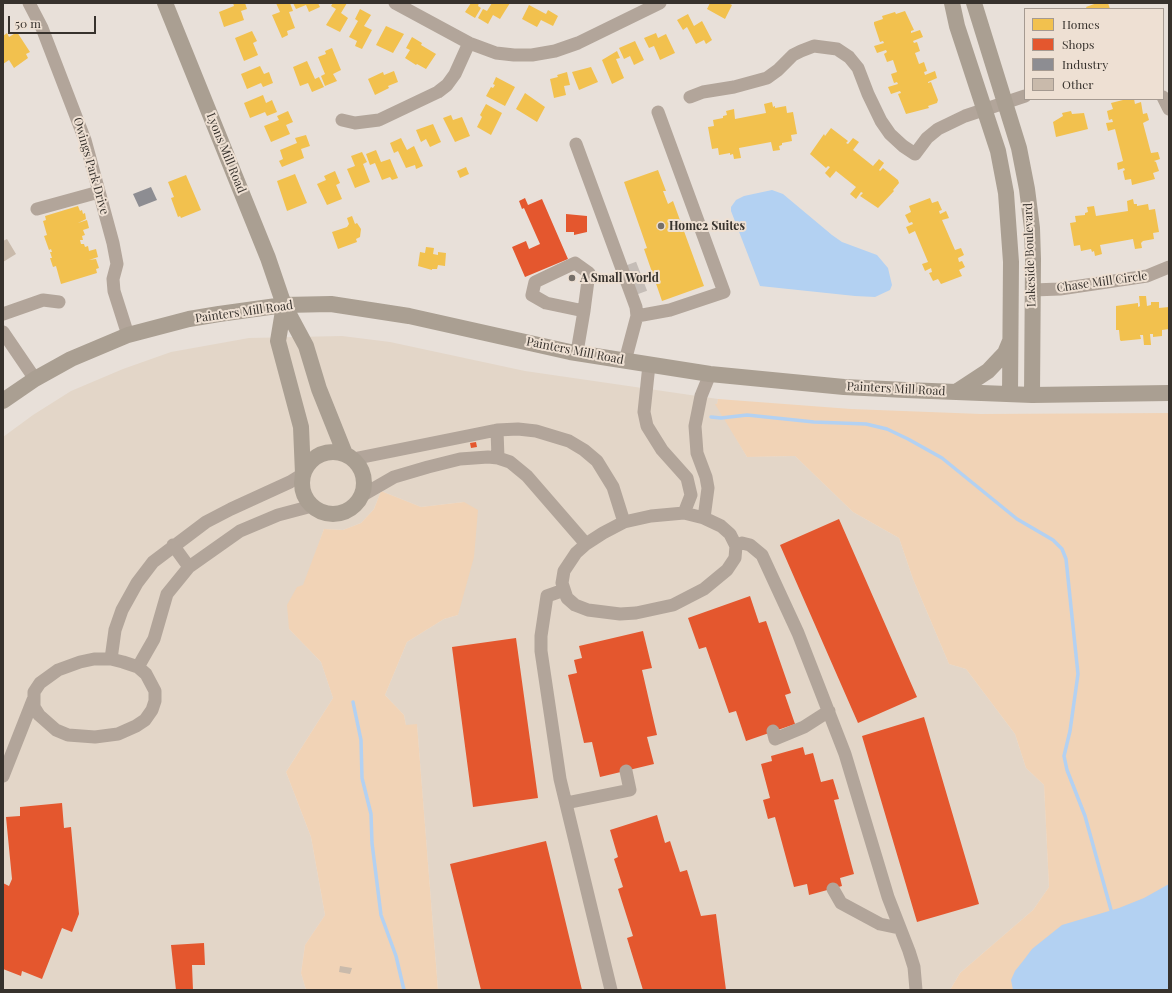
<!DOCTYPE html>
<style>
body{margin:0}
#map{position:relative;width:1172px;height:993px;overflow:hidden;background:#e8e0d9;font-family:"Playfair Display",serif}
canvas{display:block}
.frame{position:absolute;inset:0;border:4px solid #37322d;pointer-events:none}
.legend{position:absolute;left:1024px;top:8px;width:140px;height:92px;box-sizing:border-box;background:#eee0d3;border:1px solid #a59a91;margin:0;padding:5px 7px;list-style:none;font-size:12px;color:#37322d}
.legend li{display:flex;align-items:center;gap:8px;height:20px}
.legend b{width:20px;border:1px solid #a59a91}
.scale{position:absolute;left:8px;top:16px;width:88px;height:18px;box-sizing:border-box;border:2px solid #37322d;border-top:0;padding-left:5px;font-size:12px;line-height:14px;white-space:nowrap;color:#37322d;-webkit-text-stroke:3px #eee0d3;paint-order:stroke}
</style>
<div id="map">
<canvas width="1172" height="993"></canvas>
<div class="frame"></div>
<ul class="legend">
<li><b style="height:11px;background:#f2c14e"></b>Homes</li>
<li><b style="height:11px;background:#e4572e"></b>Shops</li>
<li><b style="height:11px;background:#8d8d92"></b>Industry</li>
<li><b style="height:11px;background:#c9baab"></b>Other</li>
</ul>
<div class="scale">50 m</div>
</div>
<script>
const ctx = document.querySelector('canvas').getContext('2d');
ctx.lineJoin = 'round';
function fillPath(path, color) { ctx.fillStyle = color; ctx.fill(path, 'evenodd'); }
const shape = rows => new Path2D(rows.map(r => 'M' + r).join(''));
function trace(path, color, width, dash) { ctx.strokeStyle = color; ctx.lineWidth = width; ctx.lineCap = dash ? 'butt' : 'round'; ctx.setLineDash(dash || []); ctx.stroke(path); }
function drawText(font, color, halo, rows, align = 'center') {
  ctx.font = font + ' "Playfair Display",serif'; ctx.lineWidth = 4; ctx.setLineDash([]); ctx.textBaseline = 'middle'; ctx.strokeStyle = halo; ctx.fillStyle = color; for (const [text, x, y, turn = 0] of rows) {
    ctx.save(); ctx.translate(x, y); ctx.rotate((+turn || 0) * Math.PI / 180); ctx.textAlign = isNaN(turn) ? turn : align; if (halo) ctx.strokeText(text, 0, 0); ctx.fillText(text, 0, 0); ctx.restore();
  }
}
fillPath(shape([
 [342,336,390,342,525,371,718,399,717,405,747,457,795,456,853,512,899,538,913,579,949,664,966,669,1015,734,1026,768,1044,785,1049,887,1033,910,960,973,950,990,438,990,417,725,406,725,404,715,385,695,407,642,444,619,458,615,464,502,421,507,381,491,374,509,361,523,343,530,324,529,289,629,321,662,333,698,286,772,311,837,325,915,305,945,301,973,306,990,3,990,3,437,33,415,71,391,123,369,171,352,249,338]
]), '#e3d6c8');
fillPath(shape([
 [718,399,851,409,981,414,1169,413,1169,990,950,990,960,973,1033,910,1049,887,1044,785,1026,768,1015,734,966,669,949,664,913,579,899,538,853,512,795,456,747,457,715,404,717,404],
 [381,491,421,507,464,502,478,510,474,557,458,615,444,619,407,642,385,695,404,715,406,725,417,724,438,990,306,990,301,973,305,945,325,915,311,837,286,772,333,698,321,662,289,629,287,605,297,587,303,585,324,529,343,530,361,523,374,509]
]), '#f1d3b6');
fillPath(shape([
 [772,190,783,194,832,235,842,242,877,255,888,268,892,285,890,290,875,297,855,296,760,286,731,211,731,207,736,200,744,196],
 [1169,884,1169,990,1013,990,1011,980,1015,971,1023,961,1032,949,1062,925,1119,908,1144,898]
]), '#b3d1f2');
fillPath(shape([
 [233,3,245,3,247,9,241,11,244,20,224,27,219,12,234,6],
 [276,3,290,3,293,11,289,12,295,28,287,31,288,35,282,38,272,15,280,12],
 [293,3,318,3,320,7,309,12,306,5,296,9],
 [333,3,347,3,341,13,348,18,340,32,326,25,336,9,331,6],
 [471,3,479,3,478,6,481,8,475,18,465,12],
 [492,3,510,3,500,19,493,15,488,24,478,18,483,9,487,11],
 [710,3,728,3,732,5,725,19,707,9],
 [1097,3,1108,3,1110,9,1087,9,1086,7],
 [529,5,544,13,546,14,548,10,558,16,553,26,541,20,537,27,522,19],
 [360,9,371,15,364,26,372,30,362,49,355,46,357,41,349,37,358,21,355,19],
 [905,11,914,30,911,31,911,33,920,30,923,37,913,41,914,43,917,42,920,51,915,53,919,64,924,62,927,71,924,72,925,75,935,71,937,78,928,82,928,83,931,82,938,100,937,103,928,106,929,108,906,114,898,94,901,93,900,91,891,94,888,87,898,84,897,82,894,83,891,74,897,72,893,60,887,62,884,54,887,52,886,50,877,53,874,46,884,43,883,41,880,42,874,24,874,22,883,19,882,16,895,12,896,14],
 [688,14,694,26,702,21,712,40,706,44,704,40,696,44,687,27,683,30,677,20],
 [386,26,404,34,393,53,376,45],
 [252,31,257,41,253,43,258,55,244,61,235,38],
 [17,32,30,52,26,54,28,58,14,68,9,60,3,64,3,36,7,33,9,37],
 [656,33,658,38,666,34,675,53,660,60,654,46,649,48,644,38],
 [412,37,422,43,421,45,436,54,426,69,417,64,416,65,405,58,410,50,406,48],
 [635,41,644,60,634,65,630,56,624,59,619,48],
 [332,48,341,70,333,74,337,81,325,86,321,76,325,74,318,57,326,54,325,51],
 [617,51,620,58,616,59,624,78,612,84,602,60],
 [307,61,315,79,319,77,324,87,312,92,308,83,300,86,293,67],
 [260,66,264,74,269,72,273,83,263,87,261,83,247,89,241,74],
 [591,67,598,82,579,90,572,72],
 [394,71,398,82,388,86,389,88,375,95,368,79,383,72,384,75],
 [567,72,570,85,564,86,566,95,554,98,550,79,558,77,557,75],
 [496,77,515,87,505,106,486,96,491,87,493,88,495,85,493,84],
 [525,93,545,107,537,122,516,109],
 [263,95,266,103,272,100,277,112,267,116,265,112,250,118,244,103],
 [1127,99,1134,99,1135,104,1141,102,1143,114,1147,113,1149,120,1143,123,1151,153,1158,152,1160,159,1154,161,1156,162,1159,171,1153,173,1155,179,1132,185,1131,179,1125,180,1123,171,1125,170,1124,168,1118,170,1117,163,1123,161,1115,129,1108,131,1106,123,1113,122,1112,119,1109,120,1107,111,1113,109,1111,103],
 [772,102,773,107,775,106,775,108,786,106,787,113,793,112,797,134,791,135,792,141,782,143,782,145,779,146,780,150,773,151,771,142,739,148,741,158,734,159,733,154,730,155,730,153,719,155,718,148,712,149,708,127,714,126,713,120,723,118,723,116,727,115,726,111,734,109,735,119,766,113,764,104],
 [486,104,502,113,491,135,477,127,482,117,480,115],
 [288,111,293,122,286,125,290,134,271,142,264,126,279,120,277,116],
 [1071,111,1072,114,1084,113,1088,129,1056,137,1053,122,1063,116,1062,113],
 [451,115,453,120,462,117,470,136,455,142,443,118],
 [433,124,441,142,430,147,426,139,421,142,416,130],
 [831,128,848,141,846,143,848,144,853,138,859,142,853,150,873,166,879,159,884,163,879,170,880,171,883,168,898,180,899,183,893,190,894,191,878,208,860,196,863,193,861,192,856,199,850,194,856,187,836,171,830,178,825,173,830,167,828,166,826,168,810,154,824,134,825,136],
 [306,135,310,146,301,149,304,158,282,167,279,161,283,159,280,150,297,143,295,138],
 [401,138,407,150,414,146,423,166,416,169,415,165,406,168,398,151,394,153,390,143],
 [376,150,381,162,390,159,398,178,392,180,390,177,382,180,375,163,370,165,366,154],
 [362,152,367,162,363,164,370,182,355,188,347,169,355,166,351,156],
 [466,167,469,174,460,178,457,171],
 [658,170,666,191,663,191,668,204,673,201,704,286,662,301,644,249,647,248,624,182],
 [335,171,340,183,336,185,342,199,327,205,317,184,326,180,324,176],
 [295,174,307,203,287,211,277,181],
 [186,175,201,210,181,218,180,216,178,217,175,209,171,198,174,197,168,182],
 [930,198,932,203,938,201,942,210,939,211,940,214,946,211,949,218,942,220,955,250,961,248,964,255,958,258,959,262,962,261,965,267,959,270,962,276,941,284,938,279,933,281,929,273,932,272,931,268,925,271,922,264,928,262,915,231,909,234,906,227,913,224,912,222,909,223,905,215,911,212,909,206],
 [1133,199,1134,204,1137,204,1137,206,1148,204,1149,210,1155,209,1159,232,1153,233,1154,239,1143,241,1141,243,1142,248,1135,249,1133,239,1100,245,1102,254,1095,256,1094,251,1092,252,1091,249,1081,251,1080,245,1074,246,1070,223,1076,222,1075,216,1085,215,1085,213,1088,212,1087,207,1094,206,1096,216,1128,211,1127,201],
 [78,206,80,211,82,210,83,214,85,213,86,219,78,223,87,220,89,228,83,230,85,235,82,236,83,240,80,240,81,244,84,244,85,247,88,246,89,251,96,249,98,257,89,260,96,259,99,268,96,269,97,273,61,284,56,266,53,267,50,258,52,258,50,252,52,252,51,249,49,250,44,236,47,235,43,221,46,220,45,216],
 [352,216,355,224,357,223,361,229,360,237,356,239,357,242,338,249,332,232,347,227,349,224,347,218],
 [426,247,434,248,433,254,438,255,438,252,446,253,445,266,438,265,437,269,432,269,432,270,418,266,420,252,425,253],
 [1139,296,1146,296,1147,306,1151,305,1151,302,1159,302,1159,308,1169,307,1169,329,1162,330,1162,336,1153,337,1153,334,1150,334,1151,345,1144,345,1143,335,1140,335,1141,339,1121,341,1120,340,1119,330,1116,330,1116,306,1138,303,1138,307,1140,306]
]), '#f2c14e');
fillPath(shape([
 [525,198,528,205,542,199,568,259,525,277,512,247,526,241,529,249,540,244,524,208,522,209,519,201],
 [566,214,587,216,587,232,574,235,574,232,566,232],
 [476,442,477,447,471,448,470,443],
 [839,519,917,697,858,723,780,545],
 [750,596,759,623,766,621,791,693,785,695,795,724,746,741,736,711,729,713,706,647,699,649,688,618],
 [643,631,652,668,642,670,657,735,647,737,654,764,600,777,592,742,584,743,568,675,577,673,574,660,582,658,579,646],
 [516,638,538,798,473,807,452,647],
 [924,717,979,904,917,922,862,736],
 [803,747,805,755,813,753,821,782,833,779,839,799,834,800,854,874,840,878,842,886,809,895,807,884,794,887,775,817,768,819,763,800,770,798,761,764,772,761,771,756],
 [62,803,64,828,71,827,79,914,72,932,62,928,42,979,22,971,21,976,3,969,3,883,9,886,12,879,6,817,20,816,20,807],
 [657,815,665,843,670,841,680,872,687,870,701,916,716,914,726,990,643,990,627,938,633,936,618,889,623,887,614,859,618,857,610,830],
 [546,841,582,990,481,990,450,864],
 [204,943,205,965,192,965,193,990,176,990,171,945]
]), '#e4572e');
fillPath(shape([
 [151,187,157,200,139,207,133,194]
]), '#8d8d92');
trace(shape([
 [711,417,721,418,747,415,814,422,866,424,887,429,908,439,942,458,1017,519,1053,540,1062,549,1066,559,1078,674,1070,731,1064,756,1067,770,1085,816,1111,910],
 [353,702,361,740,362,778,371,814,372,843,381,915,396,956,404,990]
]), '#b3d1f2', 3.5);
fillPath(shape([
 [7,239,16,254,3,262,3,241],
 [340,966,352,968,350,974,339,972]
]), '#c9baab');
trace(shape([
 [630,264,641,293]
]), '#c5bdb7', 13, [13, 6]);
trace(shape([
 [29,3,42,28,85,140,113,243,117,264,113,279,114,291,128,335],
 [395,3,469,43,496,53,514,55,532,55,555,51,578,43,660,3],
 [690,97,703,92,734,87,767,78,778,70,793,55,801,51,814,46,837,49,849,57,858,68,868,94,881,121,890,134,903,146,915,154,927,138,938,129,965,116,1025,96],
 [1163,97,1169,109],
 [342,120,355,123,379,120,438,92,447,85,455,74,469,43],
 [576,144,636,307,637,316],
 [37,209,99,192],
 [1033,290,1060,289,1147,276,1169,267],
 [3,314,43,300,59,302],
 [3,332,35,379],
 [577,352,584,311,585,303,589,273,575,263,535,282,532,295,546,303,584,311],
 [625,361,637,316,670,310,724,292,658,112],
 [649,365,644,412,647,426,662,450,687,478,691,495,684,513],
 [497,430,498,458],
 [353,459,497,430,518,429,536,431,569,441,584,450,597,461,613,487,624,522],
 [361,496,394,477,428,467,460,459,488,457,498,458,510,462,527,476,586,544],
 [684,513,704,518,721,526,730,534,736,546,735,558,727,570,704,589,673,605,636,613,620,614,588,610,575,605,567,598,562,583,564,571,576,553,586,544,603,533,624,522,651,516,684,513],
 [704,518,708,488,706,477,697,453,695,426,701,396,710,374],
 [173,545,189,567],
 [736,546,742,543,750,545,762,555,798,633,845,754,888,897,909,951,914,967,916,990],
 [564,590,547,596,541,636,541,651,560,779,611,990],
 [94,659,111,659,123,662,138,667,146,674,155,691,155,701,152,710,145,720,136,726,118,734,95,737,68,735,56,730,39,715,34,707,34,692,40,683,58,670,80,662,94,659],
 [111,659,115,630,122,610,137,583,153,562,206,522,231,509,290,482,303,474],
 [138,667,154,639,167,594,189,567,240,531,278,515,312,506],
 [773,731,775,739,804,727,829,711],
 [3,776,33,700],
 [566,803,630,790,626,771],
 [833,889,841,903,880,924,899,928]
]), '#b2a59a', 13);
trace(shape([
 [165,3,268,258,284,305,306,346,319,389,345,454],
 [952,3,957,26,998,151,1006,193,1011,262,1010,394],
 [974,3,1019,148,1027,189,1032,228,1033,259,1032,395],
 [284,305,278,341,301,427,303,474],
 [956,392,988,371,1005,353,1010,341],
 [3,401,35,379,71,359,128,335,189,319,219,314,284,305,331,304,409,316,570,352,710,374,844,387,906,390,1032,395,1169,393],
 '302 483a31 31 0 1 1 62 0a31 31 0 1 1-62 0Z'
]), '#aa9f92', 16);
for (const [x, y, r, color] of [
 [661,226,4,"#756f69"],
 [572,278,4,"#756f69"]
]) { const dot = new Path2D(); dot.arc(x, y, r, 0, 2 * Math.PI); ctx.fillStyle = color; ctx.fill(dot); trace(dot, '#eee0d3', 1.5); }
drawText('12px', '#37322d', '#eee0d3', [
 ["Lyons Mill Road",226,153,68],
 ["Owings Park Drive",91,166,74],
 ["Lakeside Boulevard",1030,255,-92],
 ["Chase Mill Circle",1102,282,-8],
 ["Painters Mill Road",244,312,-8],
 ["Painters Mill Road",575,351,11],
 ["Painters Mill Road",896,389,3]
]);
drawText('bold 12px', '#37322d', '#eee0d3', [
 ["Home2 Suites",669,226],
 ["A Small World",580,278]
], 'left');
</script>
